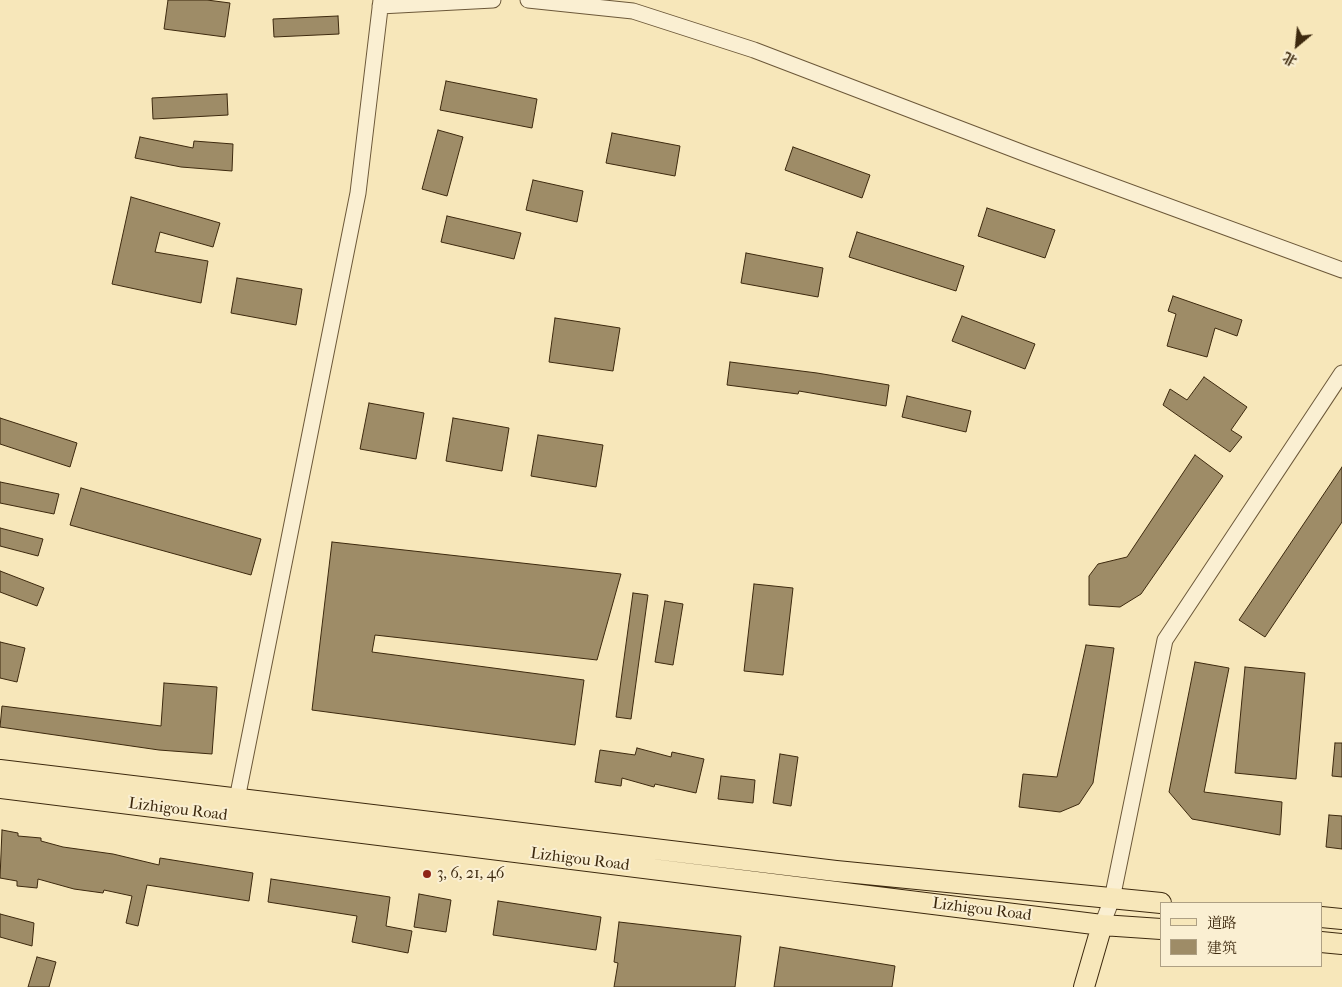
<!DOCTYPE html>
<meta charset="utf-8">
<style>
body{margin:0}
#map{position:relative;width:1342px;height:987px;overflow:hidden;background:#f7e7ba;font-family:"IM FELL French Canon","Noto Serif SC",serif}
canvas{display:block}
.legend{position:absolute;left:1160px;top:902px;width:162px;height:65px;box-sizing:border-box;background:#faefd2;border:1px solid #aea084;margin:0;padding:6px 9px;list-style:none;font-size:15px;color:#3d290e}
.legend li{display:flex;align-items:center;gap:10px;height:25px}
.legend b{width:25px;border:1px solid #aea084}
.north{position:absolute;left:1272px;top:20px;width:50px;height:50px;-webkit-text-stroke:4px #faefd2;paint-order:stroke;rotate:208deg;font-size:14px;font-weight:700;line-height:20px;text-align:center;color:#3d290e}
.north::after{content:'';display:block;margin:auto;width:18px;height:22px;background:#3d290e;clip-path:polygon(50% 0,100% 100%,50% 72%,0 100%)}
</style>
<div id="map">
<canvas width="1342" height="987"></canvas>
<ul class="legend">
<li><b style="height:6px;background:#f7e7ba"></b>道路</li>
<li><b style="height:14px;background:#9e8c67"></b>建筑</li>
</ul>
<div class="north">北</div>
</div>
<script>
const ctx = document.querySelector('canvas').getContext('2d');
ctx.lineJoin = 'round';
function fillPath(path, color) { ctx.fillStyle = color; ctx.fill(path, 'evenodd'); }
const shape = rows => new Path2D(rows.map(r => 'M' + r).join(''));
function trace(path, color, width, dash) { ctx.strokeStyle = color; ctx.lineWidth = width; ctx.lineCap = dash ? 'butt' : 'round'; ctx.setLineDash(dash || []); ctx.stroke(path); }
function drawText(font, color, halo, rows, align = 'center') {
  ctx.font = font + ' "IM FELL French Canon",serif'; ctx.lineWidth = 4; ctx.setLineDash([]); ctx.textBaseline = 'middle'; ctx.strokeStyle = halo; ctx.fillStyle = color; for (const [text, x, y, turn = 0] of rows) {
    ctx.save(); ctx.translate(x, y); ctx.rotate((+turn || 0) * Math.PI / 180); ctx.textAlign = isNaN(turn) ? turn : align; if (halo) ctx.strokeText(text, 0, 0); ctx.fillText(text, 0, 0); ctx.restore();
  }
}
const building = shape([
 [168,0,207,0,230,3,225,37,164,29,168,0],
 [338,16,339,34,274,37,273,19,338,16],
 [446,81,537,99,532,128,440,110,446,81],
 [227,94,228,115,153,119,152,98,227,94],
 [438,130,463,137,447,196,422,189,438,130],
 [612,133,680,146,675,176,606,163,612,133],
 [140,137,193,148,194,141,233,144,232,171,181,167,135,158,140,137],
 [793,147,870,175,862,198,785,170,793,147],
 [533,180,583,191,577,222,526,210,533,180],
 [131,197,220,223,213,247,160,232,155,252,208,261,201,303,112,284,131,197],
 [987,208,1055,230,1045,258,978,236,987,208],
 [447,216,521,233,514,259,441,242,447,216],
 [857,232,964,266,956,291,849,257,857,232],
 [746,253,823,268,818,297,741,283,746,253],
 [237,278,302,289,296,325,231,313,237,278],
 [1173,296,1242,320,1237,336,1215,328,1207,357,1167,346,1176,314,1168,311,1173,296],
 [962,316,1035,344,1025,369,952,341,962,316],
 [555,318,620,328,613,371,549,362,555,318],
 [730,362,817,373,889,385,886,406,799,391,798,394,727,385,730,362],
 [1204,377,1247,407,1231,430,1242,437,1230,452,1163,405,1170,389,1187,400,1204,377],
 [907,396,971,411,966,432,902,417,907,396],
 [369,403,424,413,416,459,360,449,369,403],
 [0,418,77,443,70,467,0,444,0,418],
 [453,418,509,428,502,471,446,461,453,418],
 [538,435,603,445,596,487,531,476,538,435],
 [1195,455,1223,476,1141,594,1120,607,1089,605,1089,576,1098,564,1127,557,1195,455],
 [1342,467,1342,522,1265,637,1239,620,1342,467],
 [0,482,59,494,54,514,0,503,0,482],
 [81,488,261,539,251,575,70,525,81,488],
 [0,528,43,539,38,556,0,546,0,528],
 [332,542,621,574,597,660,375,635,372,652,584,680,575,745,312,710,332,542],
 [0,571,44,588,37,606,0,592,0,571],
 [754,584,793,588,783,675,744,671,754,584],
 [633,593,648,595,631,719,616,717,633,593],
 [665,601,683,604,673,665,655,662,665,601],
 [0,642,25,648,17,682,0,678,0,642],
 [1086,645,1114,648,1093,783,1079,804,1060,812,1019,807,1023,774,1057,777,1086,645],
 [1195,662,1229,668,1204,792,1282,802,1280,835,1192,819,1169,792,1195,662],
 [1245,667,1305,673,1296,779,1235,773,1245,667],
 [164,683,217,687,212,754,159,750,0,727,2,706,161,726,164,683],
 [1335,743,1342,743,1342,777,1332,776,1335,743],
 [637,748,671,757,672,752,704,759,696,793,655,784,654,787,622,778,621,786,595,782,600,750,635,755,637,748],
 [780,754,798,757,791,806,773,803,780,754],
 [721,776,755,780,753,803,718,799,721,776],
 [1329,815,1342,816,1342,849,1326,847,1329,815],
 [2,830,18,833,18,836,41,838,41,841,63,847,113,854,159,865,160,858,253,873,249,901,147,885,138,926,126,923,132,896,104,890,103,893,74,889,38,879,37,888,17,886,17,881,0,878,2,830],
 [271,879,390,897,386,926,412,931,408,953,352,942,357,916,268,902,271,879],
 [419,894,451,900,446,932,414,927,419,894],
 [498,901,601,917,596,950,493,935,498,901],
 [0,914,34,923,32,946,0,937,0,914],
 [619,922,741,936,735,987,614,987,618,963,614,962,619,922],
 [780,947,895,966,892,987,774,987,780,947],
 [37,957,56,962,49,987,28,987,37,957]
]);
fillPath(building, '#9e8c67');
trace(building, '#3d290e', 1);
const minor = shape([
 [528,0,633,11,754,50,1026,154,1342,270],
 [380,6,493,0],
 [237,799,358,193,381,0],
 [1102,925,1112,899,1165,640,1342,373]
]);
const major = shape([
 [0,770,836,871,1161,903],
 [0,788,1102,925,1161,929],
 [1321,917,1342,919],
 [1321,942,1342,944],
 [1084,987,1102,925]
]);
trace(minor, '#6c5839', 17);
trace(major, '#3d290e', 22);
trace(minor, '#faefd2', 15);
trace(major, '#f7e7ba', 20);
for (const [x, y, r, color] of [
 [427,874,5,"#8f2418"]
]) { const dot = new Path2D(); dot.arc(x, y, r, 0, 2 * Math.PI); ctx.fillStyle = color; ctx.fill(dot); trace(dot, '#faefd2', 2); }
drawText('16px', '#3d290e', '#faefd2', [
 ["Lizhigou Road",178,810,7],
 ["Lizhigou Road",580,860,7],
 ["Lizhigou Road",982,910,7]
]);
drawText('16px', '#3d290e', '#faefd2', [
 ["3, 6, 21, 46",437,874]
], 'left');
</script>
